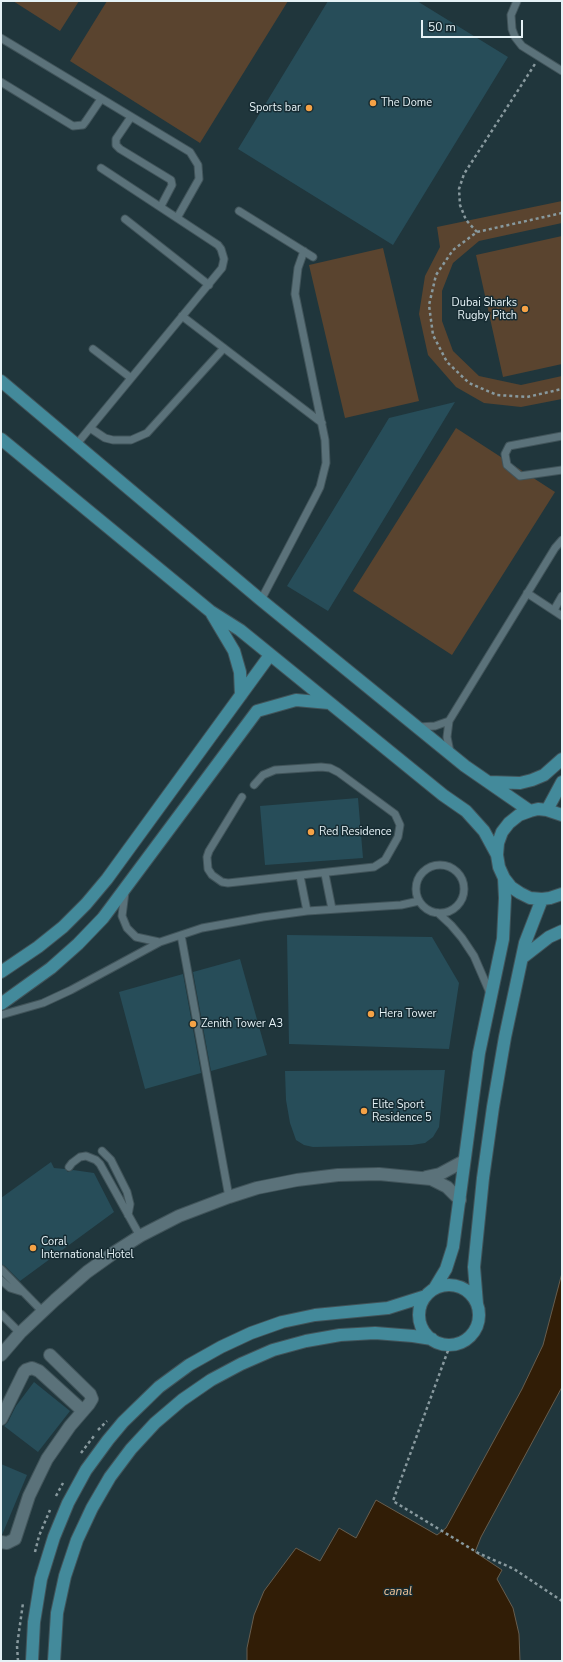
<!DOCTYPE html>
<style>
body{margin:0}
#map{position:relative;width:563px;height:1662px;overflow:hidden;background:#20363c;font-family:"Nunito Sans",sans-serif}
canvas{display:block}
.frame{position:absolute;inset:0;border:2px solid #e5f2f6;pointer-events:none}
.scale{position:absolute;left:421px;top:20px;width:102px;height:18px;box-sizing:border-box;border:2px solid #e5f2f6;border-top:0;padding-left:5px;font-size:12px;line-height:14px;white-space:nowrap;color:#e5f2f6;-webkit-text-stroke:3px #162b32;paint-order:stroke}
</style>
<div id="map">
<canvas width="563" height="1662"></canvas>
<div class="frame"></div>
<div class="scale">50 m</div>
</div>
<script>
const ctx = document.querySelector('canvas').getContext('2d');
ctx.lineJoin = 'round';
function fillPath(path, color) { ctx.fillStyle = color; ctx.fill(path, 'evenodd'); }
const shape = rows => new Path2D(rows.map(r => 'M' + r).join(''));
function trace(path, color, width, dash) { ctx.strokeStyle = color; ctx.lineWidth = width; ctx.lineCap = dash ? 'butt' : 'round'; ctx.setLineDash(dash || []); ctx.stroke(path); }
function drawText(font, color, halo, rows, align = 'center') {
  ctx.font = font + ' "Nunito Sans",sans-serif'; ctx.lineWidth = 3; ctx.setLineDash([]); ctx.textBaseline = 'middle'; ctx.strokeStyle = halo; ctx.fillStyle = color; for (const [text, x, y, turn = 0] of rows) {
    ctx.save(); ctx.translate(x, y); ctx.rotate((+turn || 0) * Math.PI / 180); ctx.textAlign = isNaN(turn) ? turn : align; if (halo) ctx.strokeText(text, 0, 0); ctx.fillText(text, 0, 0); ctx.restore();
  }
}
fillPath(shape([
 [13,1,79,1,60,31],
 [107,1,288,1,200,143,70,61],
 [562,201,562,223,479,241,453,263,442,291,442,321,453,351,479,376,521,385,562,376,562,399,521,407,484,403,456,387,428,355,419,314,425,276,440,247,437,227],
 [562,236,562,364,503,377,476,255],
 [383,248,419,401,345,418,309,265],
 [456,428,555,492,452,655,353,591]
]), '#5a442f');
const water = shape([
 [562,1273,562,1387,481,1537,475,1552,502,1570,497,1579,513,1608,519,1634,520,1661,247,1661,247,1648,254,1615,264,1591,296,1548,320,1561,339,1528,356,1538,376,1500,437,1535,446,1528,522,1389,543,1345,562,1273]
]);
fillPath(water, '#311d06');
trace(water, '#675d4e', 1);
fillPath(shape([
 [328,1,417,1,508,57,393,245,238,149],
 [455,402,328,611,287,586,389,418],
 [358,798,363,858,265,865,260,806],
 [287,935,432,937,459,983,449,1049,289,1044],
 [240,959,267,1055,211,1071,193,972],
 [183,974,201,1073,145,1089,119,992],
 [445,1070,439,1127,433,1137,425,1143,412,1145,313,1147,304,1145,296,1140,290,1123,286,1100,285,1071],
 [51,1162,54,1168,65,1169,68,1172,73,1170,94,1173,114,1212,20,1281,5,1266,1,1264,1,1198],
 [34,1382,70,1411,38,1452,4,1426,8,1422,16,1406],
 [1,1464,27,1475,2,1535,1,1535]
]), '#274d59');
const lane = shape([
 [517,1,511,15,512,29,515,37,522,46,562,71],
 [1,38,190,152,198,165,199,179,177,218],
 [1,82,73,126,83,125,86,121,101,99],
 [131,117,116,139,116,145,120,149,171,180,172,185,161,206],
 [239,211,313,257],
 [125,219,209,285],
 [182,316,322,423],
 [93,349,131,378],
 [90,428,105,438,113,440,131,440,147,433,224,348],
 [562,436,509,446,505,454,507,465,520,476,562,470],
 [76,445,222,268,224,259,221,249,218,245,101,168],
 [527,593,562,616],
 [261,600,315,497,320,487,326,463,325,440,295,294,298,268,304,251],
 [554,610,562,596],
 [418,727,435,726,449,721],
 [450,752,447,737,449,721,555,548,562,540],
 [242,797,209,851,207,857,208,869,212,875,222,882,228,883,374,867,385,860,398,837,400,825,395,814,338,772,330,768,321,767,275,770,263,775,254,785],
 '416 889a24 24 0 1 1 48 0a24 24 0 1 1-48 0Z',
 [325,874,332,909],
 [300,876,307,911],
 [125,892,122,916,127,928,136,937,159,942],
 [438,913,451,925,462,938,474,956,490,993],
 [181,935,229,1197],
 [1,1015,43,1003,71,990,160,942,202,928,263,917,307,911,401,905,419,901],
 [102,1151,111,1160,127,1192,130,1204,128,1215],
 [69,1167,72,1163,80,1157,86,1156,96,1160,100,1164,140,1236],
 [1,1269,43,1312],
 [1,1280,10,1288,23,1292],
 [1,1314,20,1333]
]);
const street = shape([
 [426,1177,440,1174,464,1161],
 [1,1355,20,1333,55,1300,87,1272,115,1252,140,1236,179,1216,229,1197,257,1188,297,1180,338,1175,379,1174,431,1179,447,1187,460,1200],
 [1,1419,24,1372,26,1370,32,1368,39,1371,83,1411],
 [1,1542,7,1543,15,1539,29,1496,47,1459,70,1426,89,1404,92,1399,90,1394,50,1355]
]);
const secondary = shape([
 [1,381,261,600,465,766,530,811],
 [1,439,210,611,240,630,443,795,466,811,484,831,497,855],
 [212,614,234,651,240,672,241,695],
 [489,782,520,783,532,780,544,775,562,759],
 [547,810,562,782],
 [562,815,547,810,538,809,530,811,519,815,509,823,502,832,498,843,497,855,499,867,504,878,511,887,520,893,530,898,542,899,550,898,562,894],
 [522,958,549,937,562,931],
 [1,972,38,947,63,927,86,904,107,879,270,655],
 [1,1004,51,968,78,944,103,918,257,711,296,700,329,703],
 '419 1315a30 30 0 1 1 60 0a30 30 0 1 1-60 0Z',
 [434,1289,446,1269,453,1247,479,1053,503,939,505,898,504,878],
 [477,1304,474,1267,483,1178,493,1107,505,1037,525,943,542,899],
 [32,1661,34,1622,41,1579,54,1537,68,1503,86,1470,108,1440,123,1422,159,1387,189,1365,221,1347,251,1333,282,1322,315,1315,388,1308,426,1296],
 [54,1661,57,1613,65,1576,77,1540,92,1508,110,1477,131,1449,155,1423,182,1400,211,1380,241,1364,273,1350,306,1341,340,1335,375,1333,413,1336,432,1339]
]);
trace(lane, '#41545a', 9);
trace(street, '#41545a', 14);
trace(secondary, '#41545a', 14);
trace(shape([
 [562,213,477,232,453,250,436,275,429,305,433,335,447,362,469,383,497,395,527,397,562,389],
 [477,232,466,220,460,205,459,189,464,174,535,64],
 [450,1345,393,1501,478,1553,514,1569,562,1601],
 [98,1430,107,1421],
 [81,1453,94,1436],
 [56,1496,63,1483],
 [35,1552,39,1536,50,1510],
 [18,1661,17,1646,23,1603]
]), '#88999e', 2.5, [3, 3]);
trace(lane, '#5b727a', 7);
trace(street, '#5b727a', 12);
trace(secondary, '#438a9b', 12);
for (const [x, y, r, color] of [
 [373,103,4,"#f5a246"],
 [309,108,4,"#f5a246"],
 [525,309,4,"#f5a246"],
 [311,832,4,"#f5a246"],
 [371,1014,4,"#f5a246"],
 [193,1024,4,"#f5a246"],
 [364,1111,4,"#f5a246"],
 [33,1248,4,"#f5a246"]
]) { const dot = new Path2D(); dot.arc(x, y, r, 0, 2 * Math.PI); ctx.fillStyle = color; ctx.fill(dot); trace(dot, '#162b32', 1.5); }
drawText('11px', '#e5f2f6', '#162b32', [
 ["The Dome",381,103],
 ["Sports bar",301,108,"right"],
 ["Dubai Sharks",517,303,"right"],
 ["Rugby Pitch",517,316,"right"],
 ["Red Residence",319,832],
 ["Hera Tower",379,1014],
 ["Zenith Tower A3",201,1024],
 ["Elite Sport",372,1105],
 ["Residence 5",372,1118],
 ["Coral",41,1242],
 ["International Hotel",41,1255]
], 'left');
drawText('italic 12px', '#f0c397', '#162b32', [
 ["canal",398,1592]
]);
</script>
